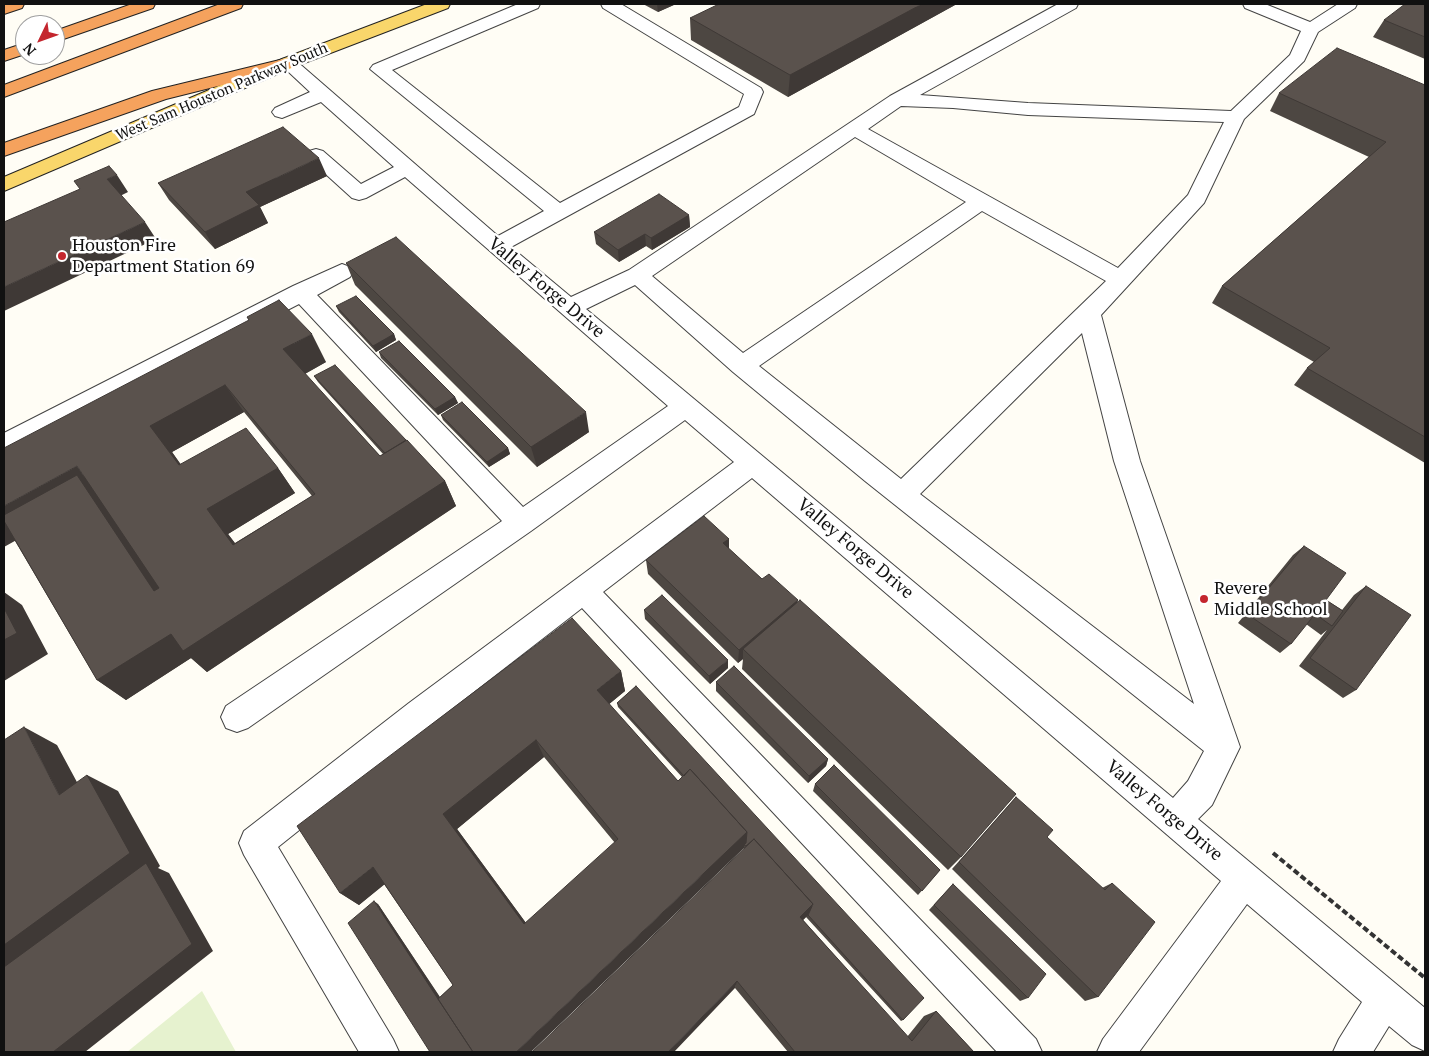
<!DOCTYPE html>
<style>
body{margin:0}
#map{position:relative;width:1429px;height:1056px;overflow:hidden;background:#fffdf5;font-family:"PT Serif",serif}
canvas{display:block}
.frame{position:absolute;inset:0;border:5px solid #111;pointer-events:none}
.north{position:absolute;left:15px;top:15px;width:50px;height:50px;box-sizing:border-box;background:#fff;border:1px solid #a0a0a0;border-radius:50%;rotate:228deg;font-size:14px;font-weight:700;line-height:20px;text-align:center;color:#111}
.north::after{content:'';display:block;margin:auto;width:18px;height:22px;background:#c4262e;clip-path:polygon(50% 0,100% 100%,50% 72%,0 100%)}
</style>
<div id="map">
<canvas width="1429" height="1056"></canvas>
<div class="frame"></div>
<div class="north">N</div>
</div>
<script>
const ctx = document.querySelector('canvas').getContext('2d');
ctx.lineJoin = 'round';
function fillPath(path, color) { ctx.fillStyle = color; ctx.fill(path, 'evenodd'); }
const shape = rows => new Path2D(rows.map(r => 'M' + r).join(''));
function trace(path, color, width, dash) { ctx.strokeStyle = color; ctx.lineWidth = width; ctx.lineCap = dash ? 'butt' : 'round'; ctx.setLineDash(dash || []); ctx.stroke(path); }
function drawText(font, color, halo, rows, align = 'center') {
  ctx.font = font + ' "PT Serif",serif'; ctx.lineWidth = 5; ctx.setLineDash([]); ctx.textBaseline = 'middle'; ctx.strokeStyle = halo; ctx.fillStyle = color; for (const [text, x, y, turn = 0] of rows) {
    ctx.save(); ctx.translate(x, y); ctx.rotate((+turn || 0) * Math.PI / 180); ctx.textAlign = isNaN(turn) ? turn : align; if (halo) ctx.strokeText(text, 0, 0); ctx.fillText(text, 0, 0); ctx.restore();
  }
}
fillPath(shape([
 [202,991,236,1052,127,1052]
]), '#e6f2cf');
const minor = shape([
 [518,4,540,4,538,8,392,70,560,203,739,107,744,94,603,8,601,4,621,4,761,88,763,92,754,114,511,247,571,297,629,270,890,96,1058,4,1078,4,1076,8,920,95,1028,103,1231,111,1290,55,1301,31,1245,8,1243,4,1265,4,1310,22,1338,4,1357,4,1355,8,1318,32,1304,61,1244,119,1204,203,1101,315,1140,461,1240,747,1212,805,1198,819,1425,1008,1425,1051,1412,1045,1389,1026,1373,1052,1333,1052,1339,1039,1362,1002,1247,904,1139,1052,1097,1052,1103,1039,1221,881,752,478,603,592,1036,1039,1042,1052,997,1052,582,608,431,725,278,847,393,1039,399,1052,359,1052,244,855,239,843,244,831,409,703,734,462,685,420,531,531,248,728,237,732,226,728,221,717,226,706,502,521,299,304,13,452,4,455,4,433,293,286,342,264,350,267,353,272,350,277,317,295,523,507,668,406,405,177,366,198,359,200,352,198,309,159,306,155,309,151,316,149,323,151,361,184,394,167,321,102,282,118,275,116,272,112,275,108,310,92,279,63,282,59,288,58,294,59,498,236,544,211,370,69,373,65,518,4],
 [901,106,953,108,1028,115,1224,122,1188,195,1118,268,868,129,901,106],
 [855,137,966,202,743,353,652,276,855,137],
 [982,211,1106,281,901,479,759,366,982,211],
 [635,285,733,372,865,481,1204,751,1188,781,1173,798,586,309,635,285],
 [1082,333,1114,461,1194,704,920,494,1082,333]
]);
const major = shape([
 [427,4,450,4,448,8,294,67,4,191,4,177,282,59,427,4]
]);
const highway = shape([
 [4,4,24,4,22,8,4,14,4,4],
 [132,4,155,4,153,8,55,42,55,31,132,4],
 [220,4,243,4,241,8,4,97,4,85,220,4],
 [25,43,25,54,4,61,4,50,25,43],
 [288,58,294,59,297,63,294,67,166,99,4,156,4,143,152,91,288,58]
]);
trace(minor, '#444', 2);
trace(major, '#222', 2);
trace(highway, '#222', 2);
trace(shape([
 [1273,853,1425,978]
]), '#333', 4, [6, 3]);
fillPath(minor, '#fff');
fillPath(major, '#f9d66b');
fillPath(highway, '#f5a25d');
fillPath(shape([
 [643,4,676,4,658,12],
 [1425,4,1425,59,1373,37,1384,20],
 [955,5,788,97,691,40,690,18],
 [1425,85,1425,463,1294,385,1307,368,1314,362,1212,303,1222,286,1369,157,1270,111,1279,93],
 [327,176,260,207,268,223,215,249,169,200,158,183],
 [689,215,690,227,652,250,646,246,619,262,596,244,594,232],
 [346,263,589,432,537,467,355,285],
 [336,306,394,334,396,340,376,352,339,312],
 [247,317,326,362,305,374,380,456,383,454,318,382,314,376,406,440,445,481,456,506,207,672,191,658,126,700,97,680,15,541,249,320],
 [244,412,312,496,235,543,228,534,295,493,278,468,180,464,172,452],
 [379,352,455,397,458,403,438,415,381,358],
 [441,415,508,448,510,454,489,467,443,420],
 [729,539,729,549,762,579,798,600,797,602,961,857,948,870,742,669,743,659,738,663,648,574,646,560],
 [1304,546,1326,600,1342,610,1354,595,1366,586,1356,690,1343,698,1299,666,1327,630,1321,635,1306,624,1291,644,1280,653,1238,623,1293,555],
 [644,610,728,668,710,684,645,619],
 [621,671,625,691,609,704,678,781,682,777,618,707,617,703,636,686,903,1020,901,1021,806,917,803,920,907,1037,924,1016,936,1011,974,1052,788,1052,735,988,744,848,430,1052,378,904,440,997,453,985,384,884,359,905,340,893],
 [544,757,615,843,526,923,457,829],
 [716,682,828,759,826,766,808,783,716,691],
 [815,784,940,870,918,895,813,791],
 [1016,797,1047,837,1102,888,1112,883,1098,997,1085,1001,952,869],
 [953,884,1028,998,1020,1001,929,910]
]), '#4d4742');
fillPath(shape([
 [657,4,676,4,658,12],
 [922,4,956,4,955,5,788,97,790,75],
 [319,158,327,176,260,207,268,223,215,249,205,232,246,192],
 [117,175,128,192,118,197,107,179],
 [689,215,690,227,652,250,651,238],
 [145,222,156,239,4,311,4,287],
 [645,234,646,246,619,262,618,250],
 [312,334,326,362,299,377,283,349],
 [394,334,396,340,376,352,373,346],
 [225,385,244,412,172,452,200,491,179,465,150,426],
 [455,397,458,403,438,415,435,409],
 [586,412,589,432,537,467,531,447],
 [508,448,510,454,489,467,487,462],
 [77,466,178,614,154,591,92,498,4,547,4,506],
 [278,468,295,493,228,534,253,568,233,545,207,509],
 [445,481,456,506,207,672,191,658,126,700,97,680,171,634],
 [729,539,729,553,723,543],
 [4,592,22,605,48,654,4,681],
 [798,600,795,613,743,649,743,659,738,663,739,650],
 [728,660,728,668,710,684,709,676],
 [621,671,625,691,602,710,597,690],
 [24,727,57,745,92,810,59,795],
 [536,740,544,757,457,829,534,934,524,924,443,814],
 [828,759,826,766,808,783,809,776],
 [87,775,118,791,160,866,158,868,169,873,213,951,85,1052,53,1052,4,982,4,945],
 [747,832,746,846,744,845,744,848,531,1052,516,1052],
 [373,867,390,880,359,905,340,893],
 [374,901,378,904,476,1052,473,1052],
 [813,904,808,915,796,927,800,917],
 [737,981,735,988,674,1052,668,1052]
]), '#3f3936');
const building = shape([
 [719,4,922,4,790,75,690,18,719,4],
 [1405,4,1425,4,1425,37,1384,20,1405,4],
 [1337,48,1425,85,1425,437,1307,368,1330,348,1222,286,1386,142,1279,93,1337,48],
 [283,127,319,158,246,192,259,205,205,232,158,183,283,127],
 [109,166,117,175,107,179,145,222,4,287,4,222,80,189,74,181,109,166],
 [659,194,689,215,651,238,645,234,618,250,594,232,659,194],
 [396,237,586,412,531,447,346,263,396,237],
 [356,296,394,334,373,346,336,306,356,296],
 [279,300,312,334,283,349,380,456,407,440,445,481,183,651,171,634,97,680,4,521,4,515,77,475,154,591,159,588,77,466,4,506,4,448,249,320,247,317,279,300],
 [225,385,315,494,233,545,207,509,278,468,246,428,179,465,150,426,225,385],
 [399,341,455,397,435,409,379,352,399,341],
 [335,365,406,440,385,453,314,376,335,365],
 [462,402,508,448,487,462,441,415,462,402],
 [704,516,729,539,723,543,762,579,769,574,798,600,739,650,646,560,704,516],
 [1304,546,1346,573,1326,600,1343,611,1332,626,1315,614,1291,644,1247,614,1304,546],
 [1366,586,1411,615,1356,690,1310,658,1366,586],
 [662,595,728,660,709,676,644,610,662,595],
 [800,600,1016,794,961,857,743,649,800,600],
 [4,608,17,633,4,640,4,608],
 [572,618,621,671,597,690,678,781,690,769,747,832,516,1052,473,1052,438,999,453,985,373,867,340,893,297,826,572,618],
 [536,740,618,839,524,924,443,814,536,740],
 [734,666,828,759,809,776,716,682,734,666],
 [636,686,924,998,903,1020,808,915,809,913,813,904,754,839,746,846,744,845,746,843,747,832,690,769,684,776,617,703,636,686],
 [24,727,59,795,87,775,130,853,4,945,4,740,24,727],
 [834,765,940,870,922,891,815,784,834,765],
 [1016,797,1053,830,1047,837,1105,890,1112,883,1155,922,1098,997,959,862,1016,797],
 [754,839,813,904,800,917,912,1041,936,1011,974,1052,795,1052,737,981,668,1052,532,1052,754,839],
 [146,863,192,944,53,1052,4,1052,4,967,146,863],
 [953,884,1046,974,1028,998,934,905,953,884],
 [374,901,438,999,473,1052,430,1052,348,923,374,901]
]);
fillPath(building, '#5a524d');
trace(building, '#3f3936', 1);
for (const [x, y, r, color] of [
 [62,256,5,"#c4262e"],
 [1204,599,5,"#c4262e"]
]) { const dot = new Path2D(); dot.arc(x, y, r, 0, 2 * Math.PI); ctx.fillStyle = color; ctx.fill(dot); trace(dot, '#fff', 2); }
drawText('15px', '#111', '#fff', [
 ["West Sam Houston Parkway South",222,92,-23]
]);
drawText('18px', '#111', '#fff', [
 ["Houston Fire",72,246],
 ["Department Station 69",72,267],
 ["Revere",1214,589],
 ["Middle School",1214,610]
], 'left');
drawText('18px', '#111', '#fff', [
 ["Valley Forge Drive",546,288,40],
 ["Valley Forge Drive",855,549,40],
 ["Valley Forge Drive",1164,811,40]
]);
</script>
